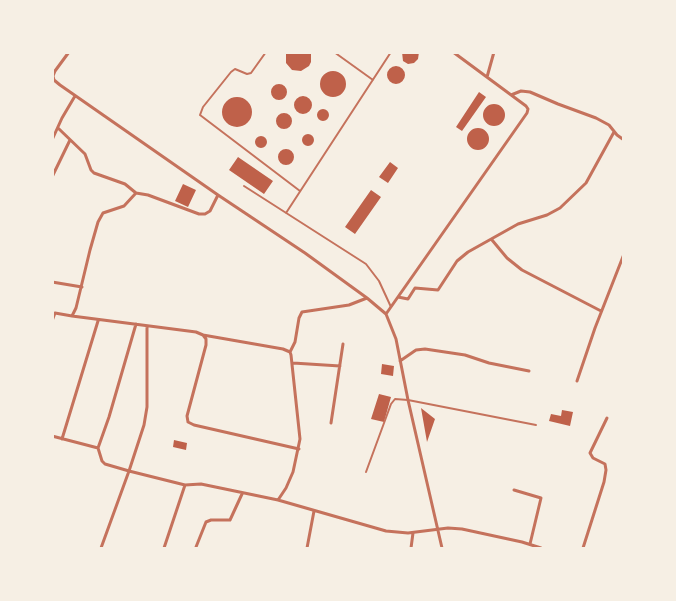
<!DOCTYPE html>
<style>
body{margin:0}
#map{position:relative;width:676px;height:601px;overflow:hidden;background:#f6efe4;font-family:"Fira Sans",sans-serif}
canvas{display:block}
.frame{position:absolute;inset:0;border:54px solid #f6efe4;pointer-events:none}
</style>
<div id="map">
<canvas width="676" height="601"></canvas>
<div class="frame"></div>
</div>
<script>
const ctx = document.querySelector('canvas').getContext('2d');
ctx.lineJoin = 'round';
function fillPath(path, color) { ctx.fillStyle = color; ctx.fill(path, 'evenodd'); }
const shape = rows => new Path2D(rows.map(r => 'M' + r).join(''));
function trace(path, color, width, dash) { ctx.strokeStyle = color; ctx.lineWidth = width; ctx.lineCap = dash ? 'butt' : 'round'; ctx.setLineDash(dash || []); ctx.stroke(path); }
fillPath(shape([
 [286,52,311,52,311,62,309,66,301,71,292,70,286,63],
 [402,52,419,52,418,59,414,63,408,64,403,61],
 '387 75a9 9 0 1 1 18 0a9 9 0 1 1-18 0Z',
 '320 84a13 13 0 1 1 26 0a13 13 0 1 1-26 0Z',
 '271 92a8 8 0 1 1 16 0a8 8 0 1 1-16 0Z',
 [479,92,486,97,462,131,456,127],
 '294 105a9 9 0 1 1 18 0a9 9 0 1 1-18 0Z',
 '222 112a15 15 0 1 1 30 0a15 15 0 1 1-30 0Z',
 '483 115a11 11 0 1 1 22 0a11 11 0 1 1-22 0Z',
 '317 115a6 6 0 1 1 12 0a6 6 0 1 1-12 0Z',
 '276 121a8 8 0 1 1 16 0a8 8 0 1 1-16 0Z',
 '467 139a11 11 0 1 1 22 0a11 11 0 1 1-22 0Z',
 '302 140a6 6 0 1 1 12 0a6 6 0 1 1-12 0Z',
 '255 142a6 6 0 1 1 12 0a6 6 0 1 1-12 0Z',
 '278 157a8 8 0 1 1 16 0a8 8 0 1 1-16 0Z',
 [238,157,273,181,264,194,229,170],
 [390,162,398,168,388,183,379,177],
 [183,184,196,190,188,207,175,201],
 [371,190,381,197,355,234,345,227],
 [382,364,394,366,393,376,381,374],
 [379,394,391,397,384,422,371,419],
 [421,408,435,419,427,442],
 [562,410,573,412,570,426,549,421,551,414,561,416],
 [174,440,187,443,186,450,173,447]
]), '#bf614a');
trace(shape([
 [266,52,251,73,247,74,235,69,231,72,203,107,200,115,300,191],
 [334,52,373,80],
 [244,186,366,264,379,281,391,307],
 [286,213,391,52],
 [366,472,391,404,395,399,408,400,536,425]
]), '#c5725c', 2);
trace(shape([
 [69,52,55,71,53,76,54,80,60,85,218,195,305,253,367,298,386,314,396,339,408,400,442,548],
 [487,77,494,52],
 [511,95,521,91,530,92,558,104,596,118,609,125,617,135,624,140],
 [58,128,85,154,91,170,94,173,125,184,136,193],
 [52,140,62,118,75,96],
 [52,177,70,140],
 [492,240,507,258,522,270,601,311],
 [52,282,82,287],
 [398,297,408,299,415,288,438,290,457,261,468,252,518,224,547,215,560,208,586,183,614,132],
 [386,314,527,113,528,109,526,106,453,52],
 [72,316,196,332,203,335,206,339,206,345,187,416,188,422,194,425,299,449],
 [52,321,55,313,72,316,76,308,90,250,98,222,103,213,124,206,136,193,148,195,199,214,205,214,210,211,218,195],
 [203,335,283,349,290,352,291,355,300,439,293,472,286,488,278,500,386,531,408,533,448,528,462,529,522,542,541,548],
 [290,352,295,342,299,318,302,312,349,305,367,298],
 [400,361,416,350,425,349,465,355,489,363,529,371],
 [293,363,340,366],
 [577,381,595,328,624,254],
 [331,423,343,344],
 [52,436,98,448,102,461,105,464,129,471,185,485,201,484,278,500],
 [62,439,98,321],
 [98,448,109,417,136,324],
 [514,490,541,498,530,544],
 [196,547,206,522,211,520,230,520,242,494],
 [101,548,129,471,144,425,147,407,147,326],
 [164,548,185,485],
 [307,548,314,511],
 [411,548,413,533],
 [583,548,604,482,606,470,605,464,593,458,590,453,607,418]
]), '#c5725c', 3);
</script>
